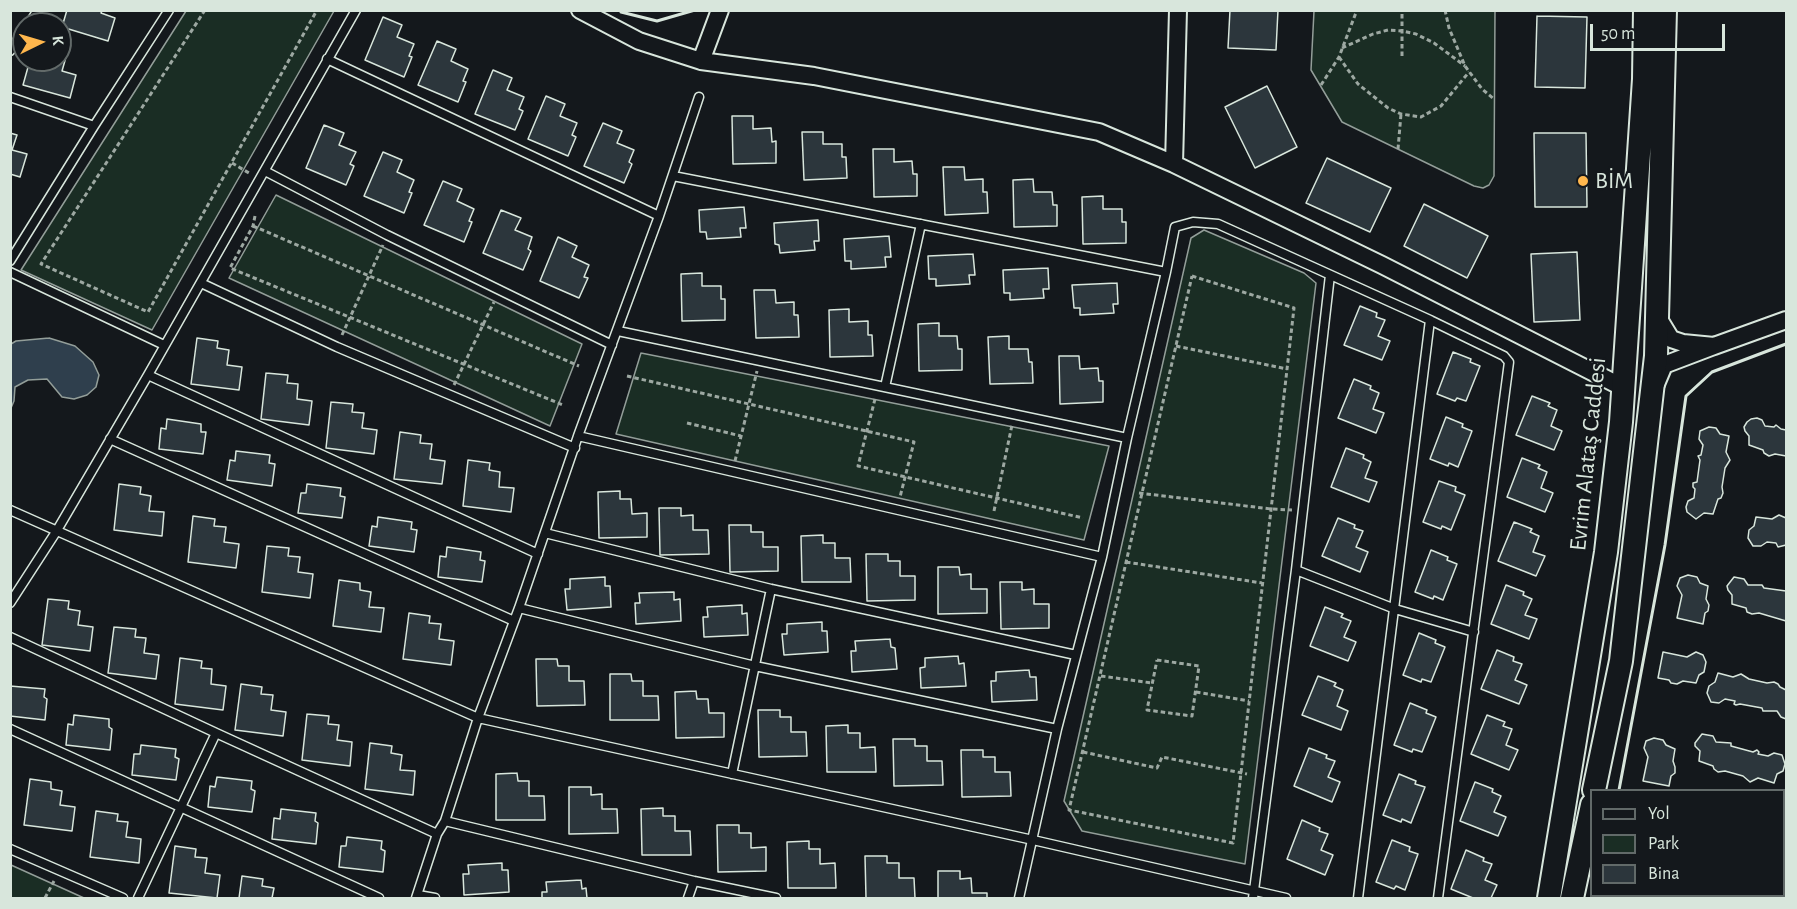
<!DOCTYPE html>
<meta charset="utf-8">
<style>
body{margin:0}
#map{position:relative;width:1797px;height:909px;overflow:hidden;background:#14181c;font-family:"Alegreya Sans",sans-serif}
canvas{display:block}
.frame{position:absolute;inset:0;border:12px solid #d8e6dc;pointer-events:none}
.legend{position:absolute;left:1590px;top:789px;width:195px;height:108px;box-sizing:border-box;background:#14181c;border:2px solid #626a69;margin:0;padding:8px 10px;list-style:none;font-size:18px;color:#d8e6dc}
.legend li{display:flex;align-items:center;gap:12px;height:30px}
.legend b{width:30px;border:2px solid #626a69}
.north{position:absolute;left:12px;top:12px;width:60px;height:60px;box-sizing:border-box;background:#14181c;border:2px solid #626a69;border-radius:50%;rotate:85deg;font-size:16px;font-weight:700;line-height:24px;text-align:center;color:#d8e6dc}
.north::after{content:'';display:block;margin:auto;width:21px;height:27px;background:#ffb74d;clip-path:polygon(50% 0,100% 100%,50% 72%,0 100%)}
.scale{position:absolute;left:1590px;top:24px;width:135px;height:27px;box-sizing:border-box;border:3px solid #d8e6dc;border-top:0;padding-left:8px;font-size:18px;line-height:21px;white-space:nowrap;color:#d8e6dc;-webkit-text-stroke:4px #14181c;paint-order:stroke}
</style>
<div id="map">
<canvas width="1797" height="909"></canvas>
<div class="frame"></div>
<ul class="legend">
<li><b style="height:8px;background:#14181c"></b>Yol</li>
<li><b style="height:16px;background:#1a2d24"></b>Park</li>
<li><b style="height:16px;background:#2c363c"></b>Bina</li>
</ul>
<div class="north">K</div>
<div class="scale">50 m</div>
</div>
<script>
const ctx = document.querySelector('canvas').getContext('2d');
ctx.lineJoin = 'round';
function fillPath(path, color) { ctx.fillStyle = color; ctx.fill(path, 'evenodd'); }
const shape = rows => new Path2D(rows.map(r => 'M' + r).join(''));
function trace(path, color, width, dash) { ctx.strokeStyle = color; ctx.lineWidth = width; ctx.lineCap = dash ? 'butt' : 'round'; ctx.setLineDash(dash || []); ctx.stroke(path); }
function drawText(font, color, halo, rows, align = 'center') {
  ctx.font = font + ' "Alegreya Sans",sans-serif'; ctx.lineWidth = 4.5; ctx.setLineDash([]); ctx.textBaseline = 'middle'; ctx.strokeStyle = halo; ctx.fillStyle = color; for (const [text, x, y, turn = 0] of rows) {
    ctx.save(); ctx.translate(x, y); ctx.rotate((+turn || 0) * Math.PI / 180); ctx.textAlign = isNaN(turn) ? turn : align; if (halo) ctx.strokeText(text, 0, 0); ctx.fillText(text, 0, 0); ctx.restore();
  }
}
const green = shape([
 [186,11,334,11,152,330,21,270,186,11],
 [1314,11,1495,11,1494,176,1489,185,1483,188,1474,186,1342,122,1311,70,1314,11],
 [276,195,582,344,550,426,229,278,276,195],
 [1204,230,1304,273,1316,283,1245,864,1082,831,1064,801,1191,238,1204,230],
 [641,353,1109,446,1084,540,616,434,641,353],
 [11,865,84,898,11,898,11,865]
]);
fillPath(green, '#1a2d24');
trace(green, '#939e99', 1.5);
const water = shape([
 [49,338,75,346,93,362,99,375,96,387,87,395,74,399,62,397,47,379,28,380,15,387,14,401,11,408,11,344,16,341,49,338]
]);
fillPath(water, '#2f3f4d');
trace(water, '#939e99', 1.5);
const building = shape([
 [67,10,102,10,101,13,115,18,108,41,62,27,67,10],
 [1230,10,1278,10,1276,50,1228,48,1230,10],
 [1537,16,1587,17,1585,88,1535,87,1537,16],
 [383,17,402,25,397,37,414,44,409,56,412,57,404,77,365,60,383,17],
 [437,41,456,49,451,61,468,69,463,81,466,82,458,102,418,85,437,41],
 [60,55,66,57,62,71,76,75,70,98,23,85,30,60,60,60,60,55],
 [493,70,512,78,507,90,524,97,519,109,523,111,515,130,475,114,493,70],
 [1267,86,1297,147,1255,168,1225,107,1267,86],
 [546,96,565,104,560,116,577,123,572,135,576,137,568,156,528,139,546,96],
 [732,116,753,116,753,129,771,128,772,142,776,141,776,163,733,164,732,116],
 [603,123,622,131,617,143,634,150,629,162,632,164,624,183,584,166,603,123],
 [324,125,344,133,339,145,356,152,350,164,354,166,346,185,306,168,324,125],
 [802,132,823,132,823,144,842,144,842,157,846,157,847,178,804,180,802,132],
 [10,133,17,135,12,150,27,154,20,177,10,174,10,133],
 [1534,133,1586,133,1587,207,1535,207,1534,133],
 [873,149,894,149,894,162,912,161,913,174,917,174,917,196,874,197,873,149],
 [383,152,402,160,397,172,414,180,409,192,412,193,404,213,364,196,383,152],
 [1327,158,1391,188,1370,232,1306,203,1327,158],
 [943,167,964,167,965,180,983,179,983,192,987,192,988,213,945,215,943,167],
 [1033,179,1034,192,1052,192,1053,205,1057,205,1057,226,1014,227,1013,180,1033,179],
 [443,181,462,189,457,201,474,209,469,221,472,222,464,242,424,225,443,181],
 [1103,196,1103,209,1122,209,1122,222,1126,222,1126,243,1083,244,1082,197,1103,196],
 [1424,204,1488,236,1467,278,1404,246,1424,204],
 [744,207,746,228,740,228,741,237,707,239,706,232,700,232,699,210,744,207],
 [501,210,521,218,515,230,532,237,528,249,531,251,523,270,483,253,501,210],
 [818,220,819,241,814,241,815,250,780,253,779,245,775,244,774,223,818,220],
 [889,236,891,257,885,257,886,267,851,269,851,261,845,261,844,239,889,236],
 [558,237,577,246,572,257,589,265,584,277,588,278,579,298,540,281,558,237],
 [1577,252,1580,320,1534,322,1531,254,1577,252],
 [973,254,975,275,969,275,970,284,936,286,936,279,929,279,928,256,973,254],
 [1048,268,1049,289,1043,289,1044,298,1010,300,1010,293,1004,293,1003,270,1048,268],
 [702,273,702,286,721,286,721,299,725,299,725,320,682,321,681,274,702,273],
 [1117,283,1118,304,1113,304,1114,313,1080,315,1080,308,1074,308,1072,285,1117,283],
 [754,290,775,290,776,303,794,302,794,315,798,315,799,337,756,338,754,290],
 [1360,306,1377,313,1376,317,1385,320,1378,336,1390,341,1382,360,1344,345,1360,306],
 [849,309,849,322,868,321,868,335,872,335,873,356,830,357,829,310,849,309],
 [939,323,939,336,957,336,958,349,962,349,962,370,919,371,918,324,939,323],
 [1009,336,1009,349,1028,349,1029,362,1032,362,1033,383,990,384,988,337,1009,336],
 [197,338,218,341,217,348,229,350,227,365,242,367,239,390,191,384,197,338],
 [1453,352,1471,359,1470,362,1480,366,1466,401,1457,398,1455,401,1437,394,1453,352],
 [1059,356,1079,356,1080,369,1098,368,1099,381,1103,381,1103,402,1060,404,1059,356],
 [266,373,288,375,287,383,298,384,297,399,312,401,309,425,261,419,266,373],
 [1354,379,1371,386,1370,389,1379,393,1373,409,1384,413,1376,433,1338,418,1354,379],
 [1532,396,1550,403,1548,406,1557,410,1551,426,1562,431,1554,450,1516,435,1532,396],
 [331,402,353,404,352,412,364,413,362,428,377,430,374,454,326,448,331,402],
 [1446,417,1463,424,1462,427,1472,431,1458,467,1449,463,1448,466,1430,459,1446,417],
 [1757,418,1762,420,1765,426,1774,427,1776,425,1781,429,1786,430,1786,456,1775,454,1769,456,1764,453,1763,450,1749,445,1749,436,1745,431,1744,427,1747,422,1751,419,1757,418],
 [167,419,201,424,201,432,206,432,203,454,159,449,161,428,166,429,167,419],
 [1709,427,1716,428,1720,434,1729,436,1726,452,1730,460,1725,468,1722,487,1723,493,1721,498,1718,499,1713,514,1704,513,1696,519,1687,512,1686,507,1688,501,1694,498,1695,489,1693,487,1693,483,1697,482,1700,460,1698,456,1701,455,1703,445,1699,439,1700,431,1709,427],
 [400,432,421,435,420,443,432,444,430,459,445,461,442,484,394,479,400,432],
 [1346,448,1364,455,1363,458,1371,462,1365,478,1377,482,1369,502,1331,487,1346,448],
 [236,451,270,455,269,463,275,464,272,486,227,480,230,460,235,461,236,451],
 [1522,458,1540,465,1538,468,1547,472,1541,488,1553,493,1545,512,1507,497,1522,458],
 [468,460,490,463,489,470,500,472,499,487,514,488,511,512,463,506,468,460],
 [1439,481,1456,487,1455,491,1465,495,1451,530,1442,526,1441,529,1423,522,1439,481],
 [119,484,141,487,140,494,151,496,149,511,164,512,162,536,114,530,119,484],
 [307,484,341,488,340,496,345,497,342,518,298,513,301,493,306,493,307,484],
 [620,491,620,499,631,499,632,514,647,513,647,537,599,538,598,492,620,491],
 [659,508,681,508,681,516,693,515,693,530,708,530,709,554,660,555,659,508],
 [1779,515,1786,518,1786,545,1778,547,1776,543,1767,542,1761,546,1753,546,1748,538,1749,530,1754,526,1756,517,1772,519,1779,515],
 [193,516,215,519,214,526,226,527,224,542,239,544,236,568,188,562,193,516],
 [378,517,412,522,411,529,417,530,414,552,369,546,372,526,377,527,378,517],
 [1338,518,1355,525,1354,528,1363,531,1356,547,1368,552,1360,572,1322,556,1338,518],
 [1514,522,1532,529,1530,532,1539,536,1533,552,1545,556,1536,576,1498,561,1514,522],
 [729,525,751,525,751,532,763,532,763,547,778,547,778,571,730,572,729,525],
 [823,535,823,543,835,543,835,558,850,558,851,582,802,582,801,536,823,535],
 [267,546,289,548,288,556,300,557,298,572,313,574,310,598,262,592,267,546],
 [447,547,481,552,480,560,485,561,482,582,438,577,440,556,446,557,447,547],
 [1431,550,1448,557,1447,560,1457,564,1443,600,1434,596,1433,599,1415,592,1431,550],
 [866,554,888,554,888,561,900,561,900,576,915,576,915,600,867,601,866,554],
 [938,567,959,567,960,575,971,574,971,589,987,589,987,613,938,614,938,567],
 [1688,575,1697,577,1700,583,1708,586,1706,599,1709,605,1708,611,1705,613,1703,624,1677,618,1682,595,1677,586,1680,578,1688,575],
 [605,577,605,586,610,586,611,607,567,610,565,589,570,589,570,579,605,577],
 [1734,577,1744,579,1748,585,1762,585,1764,588,1786,591,1786,621,1759,613,1752,614,1747,612,1746,608,1732,604,1732,595,1728,590,1727,586,1734,577],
 [339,580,360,583,360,590,371,592,369,607,384,608,381,632,333,626,339,580],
 [1000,582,1022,582,1022,590,1034,589,1034,604,1049,604,1049,628,1001,629,1000,582],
 [1506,585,1524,592,1523,595,1532,599,1525,615,1537,619,1529,639,1491,624,1506,585],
 [674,592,674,600,680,599,681,621,636,624,635,603,640,603,639,593,674,592],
 [48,599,69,601,68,609,80,611,78,625,93,627,90,651,42,645,48,599],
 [742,605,742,614,747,613,748,635,704,637,703,617,708,617,707,607,742,605],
 [1325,607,1343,614,1341,617,1351,621,1344,637,1356,642,1348,661,1310,646,1325,607],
 [409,613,430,616,429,623,441,624,439,639,454,641,451,665,403,659,409,613],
 [822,622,822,631,827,631,828,652,784,655,782,634,787,634,787,624,822,622],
 [114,627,136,629,135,637,146,638,144,653,159,655,156,679,108,673,114,627],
 [1419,633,1436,640,1435,643,1445,647,1431,682,1422,679,1421,682,1403,675,1419,633],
 [890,639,891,647,895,648,897,669,852,672,851,651,856,651,855,641,890,639],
 [1497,650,1514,657,1513,661,1522,664,1515,680,1527,685,1519,704,1481,689,1497,650],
 [1663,652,1687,657,1696,652,1703,655,1706,662,1704,672,1699,675,1696,683,1683,681,1677,684,1671,683,1669,680,1658,678,1663,652],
 [958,656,959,664,964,663,966,686,921,688,920,668,925,667,925,658,958,656],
 [180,658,202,661,201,668,212,669,211,684,226,686,223,710,175,704,180,658],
 [536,659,557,659,558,666,569,666,569,681,584,681,585,705,537,706,536,659],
 [1029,670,1030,677,1036,677,1037,700,992,702,991,681,996,681,996,672,1029,670],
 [1718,673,1733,677,1741,674,1749,679,1767,683,1774,682,1778,684,1780,687,1786,690,1786,719,1781,717,1777,711,1763,711,1762,708,1740,704,1736,705,1734,704,1735,701,1725,699,1719,703,1711,702,1707,693,1709,686,1715,682,1718,673],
 [610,674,631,674,632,681,643,681,643,696,658,696,659,720,610,720,610,674],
 [1318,676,1336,683,1334,686,1343,690,1337,706,1348,711,1341,730,1302,715,1318,676],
 [241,684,262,687,261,694,273,695,271,710,286,712,283,736,235,730,241,684],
 [10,686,45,689,44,697,47,699,45,720,10,716,10,686],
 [696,691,697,699,708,699,709,713,724,713,724,737,676,738,675,692,696,691],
 [1410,703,1427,710,1426,713,1436,717,1422,752,1413,749,1412,752,1394,745,1410,703],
 [758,710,780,710,780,717,791,717,791,732,806,732,807,756,759,757,758,710],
 [307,714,329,716,328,724,339,725,337,740,352,742,350,766,302,760,307,714],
 [74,715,109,719,109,727,112,729,110,750,66,745,68,724,73,725,74,715],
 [1487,715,1505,722,1503,726,1512,729,1506,745,1518,750,1509,770,1471,754,1487,715],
 [848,725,848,733,860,733,860,748,875,747,876,772,827,772,826,726,848,725],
 [1702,734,1713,736,1716,742,1731,743,1731,746,1753,752,1757,750,1759,752,1758,754,1768,756,1774,753,1782,755,1785,764,1783,771,1777,774,1774,783,1758,778,1750,782,1743,776,1725,771,1718,772,1714,769,1713,766,1699,761,1700,751,1695,746,1695,743,1702,734],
 [1654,738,1663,740,1666,745,1675,749,1673,761,1675,767,1675,773,1671,776,1669,786,1643,781,1648,757,1644,748,1646,741,1654,738],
 [893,739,915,739,915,746,927,746,927,761,942,761,943,785,894,786,893,739],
 [370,743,392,746,391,753,402,755,400,770,415,771,413,795,365,789,370,743],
 [141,745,176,749,175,757,179,759,176,780,132,775,134,754,140,754,141,745],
 [1309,748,1327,755,1326,758,1335,761,1328,777,1340,782,1332,802,1294,786,1309,748],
 [961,750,983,750,983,757,995,757,995,772,1010,772,1011,796,962,797,961,750],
 [517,773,518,781,529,781,529,796,544,796,545,820,496,820,496,774,517,773],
 [1399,774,1416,781,1415,784,1425,787,1411,823,1402,819,1401,822,1383,815,1399,774],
 [217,777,252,781,251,789,255,791,252,812,208,807,210,786,215,787,217,777],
 [30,779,51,782,51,789,62,791,60,805,75,807,72,831,24,825,30,779],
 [1475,782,1493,789,1492,792,1501,796,1494,812,1506,817,1498,836,1460,821,1475,782],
 [569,787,591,787,591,795,602,794,602,809,617,809,618,833,569,834,569,787],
 [663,808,663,816,675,816,675,831,690,831,691,855,642,855,641,809,663,808],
 [281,809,316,813,315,821,318,823,316,844,272,839,274,818,280,819,281,809],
 [96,811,118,814,117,821,128,822,126,837,141,839,139,863,90,857,96,811],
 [1302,820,1320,828,1319,831,1328,834,1321,850,1333,855,1325,875,1287,859,1302,820],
 [717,825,739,825,739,833,751,833,751,848,766,847,766,871,718,872,717,825],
 [347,837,382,841,381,849,385,851,383,872,339,867,341,846,346,846,347,837],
 [1392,840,1410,847,1409,851,1418,854,1405,890,1396,886,1394,889,1376,882,1392,840],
 [809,841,809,849,820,849,820,864,835,863,836,888,788,888,787,842,809,841],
 [175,846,196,849,195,857,207,858,205,873,220,875,217,898,169,893,175,846],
 [1466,850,1484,858,1483,861,1492,864,1485,880,1497,885,1491,898,1473,898,1451,889,1466,850],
 [865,856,887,856,887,863,899,863,899,878,914,878,915,898,866,898,865,856],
 [502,863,502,870,508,870,509,892,464,895,463,874,469,874,468,865,502,863],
 [938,871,960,871,960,879,971,878,972,893,987,893,987,898,938,898,938,871],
 [242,876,263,879,262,886,274,888,272,898,239,898,242,876],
 [581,880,582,889,586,888,587,898,542,898,542,892,547,892,546,882,581,880]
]);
fillPath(building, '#2c363c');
trace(building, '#d8e6dc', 1.5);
const service = shape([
 [29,24,38,10],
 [10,51,24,31],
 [327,59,659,216],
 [10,97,94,126],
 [265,171,387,235,612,345],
 [673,176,1166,272],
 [10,261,94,126,169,10],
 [10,272,164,345],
 [201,283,337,347,575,448],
 [618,331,1127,438],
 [148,375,538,554],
 [885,387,921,224],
 [578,436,1102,557],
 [110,439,514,621],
 [10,510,478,718,1033,840,1286,898],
 [545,533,771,589,1076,655],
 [1296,570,1395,609,1474,632],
 [10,603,56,532,148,375,356,10],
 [519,608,755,666,1057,729],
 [10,637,216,733,138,898],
 [10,729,379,898],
 [216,733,437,834],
 [732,774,771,589],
 [445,821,694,881,776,898],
 [10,849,123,898],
 [418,895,435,898],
 [416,898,437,834,445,821,478,718,519,608,578,436,659,216,699,97],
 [688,898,694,881],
 [1019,898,1057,729,1102,557,1127,438,1166,272,1175,227,1193,222,1218,224,1430,320,1504,356,1509,362,1438,898],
 [1253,898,1296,570,1330,275],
 [1358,898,1430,320]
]);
const minor = shape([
 [580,10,639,41,701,61,814,76,1099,132,1174,164,1382,265,1624,388],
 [701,61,720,10],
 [1174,164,1178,10],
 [1714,346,1786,320],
 [1656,384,1664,365,1714,346,1683,343,1671,339,1657,316]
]);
const secondary = shape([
 [1594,790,1621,661,1656,356,1665,10],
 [1549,898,1606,552,1621,422,1644,79,1645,10],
 [1572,898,1592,805]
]);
trace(service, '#d8e6dc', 11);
trace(minor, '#d8e6dc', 20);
trace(secondary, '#d8e6dc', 26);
trace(shape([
 [205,10,41,264,148,312,317,10],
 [1445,10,1449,28,1465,66,1482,89,1494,99],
 [1342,48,1373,34,1388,30,1402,31,1416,34,1434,43,1465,66],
 [1402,56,1402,10],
 [1339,57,1358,84,1388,108,1401,114,1421,117,1441,106,1469,72],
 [1321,85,1339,57,1357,10],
 [1398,149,1401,114],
 [232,163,249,173],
 [255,216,253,226,230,268,563,405],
 [253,226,579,366],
 [1192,276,1294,308,1233,843,1069,810,1192,276],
 [342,335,383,245],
 [1176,346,1287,369],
 [627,376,914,442,900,497],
 [454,385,494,302],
 [875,399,858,466,1083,518],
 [687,423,741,436],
 [735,461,757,371],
 [1139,493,1271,509,1292,510],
 [994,511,1012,425],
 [1126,562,1262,583],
 [1157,660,1199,666,1192,716,1147,710,1157,660],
 [1101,676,1152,683],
 [1196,692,1249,701],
 [1083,752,1157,768,1162,757,1247,774],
 [45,898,54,881]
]), '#9da8a2', 3, [4.5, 3]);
trace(service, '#14181c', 8);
trace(minor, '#14181c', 16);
trace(secondary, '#14181c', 22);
trace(shape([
 [621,12,657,21,695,10],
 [1619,790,1665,545,1686,396,1712,372,1786,344],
 [1598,898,1599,896]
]), '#d8e6dc', 3);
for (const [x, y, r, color] of [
 [1583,181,6,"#ffb74d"]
]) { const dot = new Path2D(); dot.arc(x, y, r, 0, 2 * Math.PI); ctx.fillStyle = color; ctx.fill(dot); trace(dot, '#14181c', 2); }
drawText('24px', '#d8e6dc', '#14181c', [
 ["BİM",1595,181]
], 'left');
drawText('24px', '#d8e6dc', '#14181c', [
 ["Evrim Alataş Caddesi",1588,454,-84]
]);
</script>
